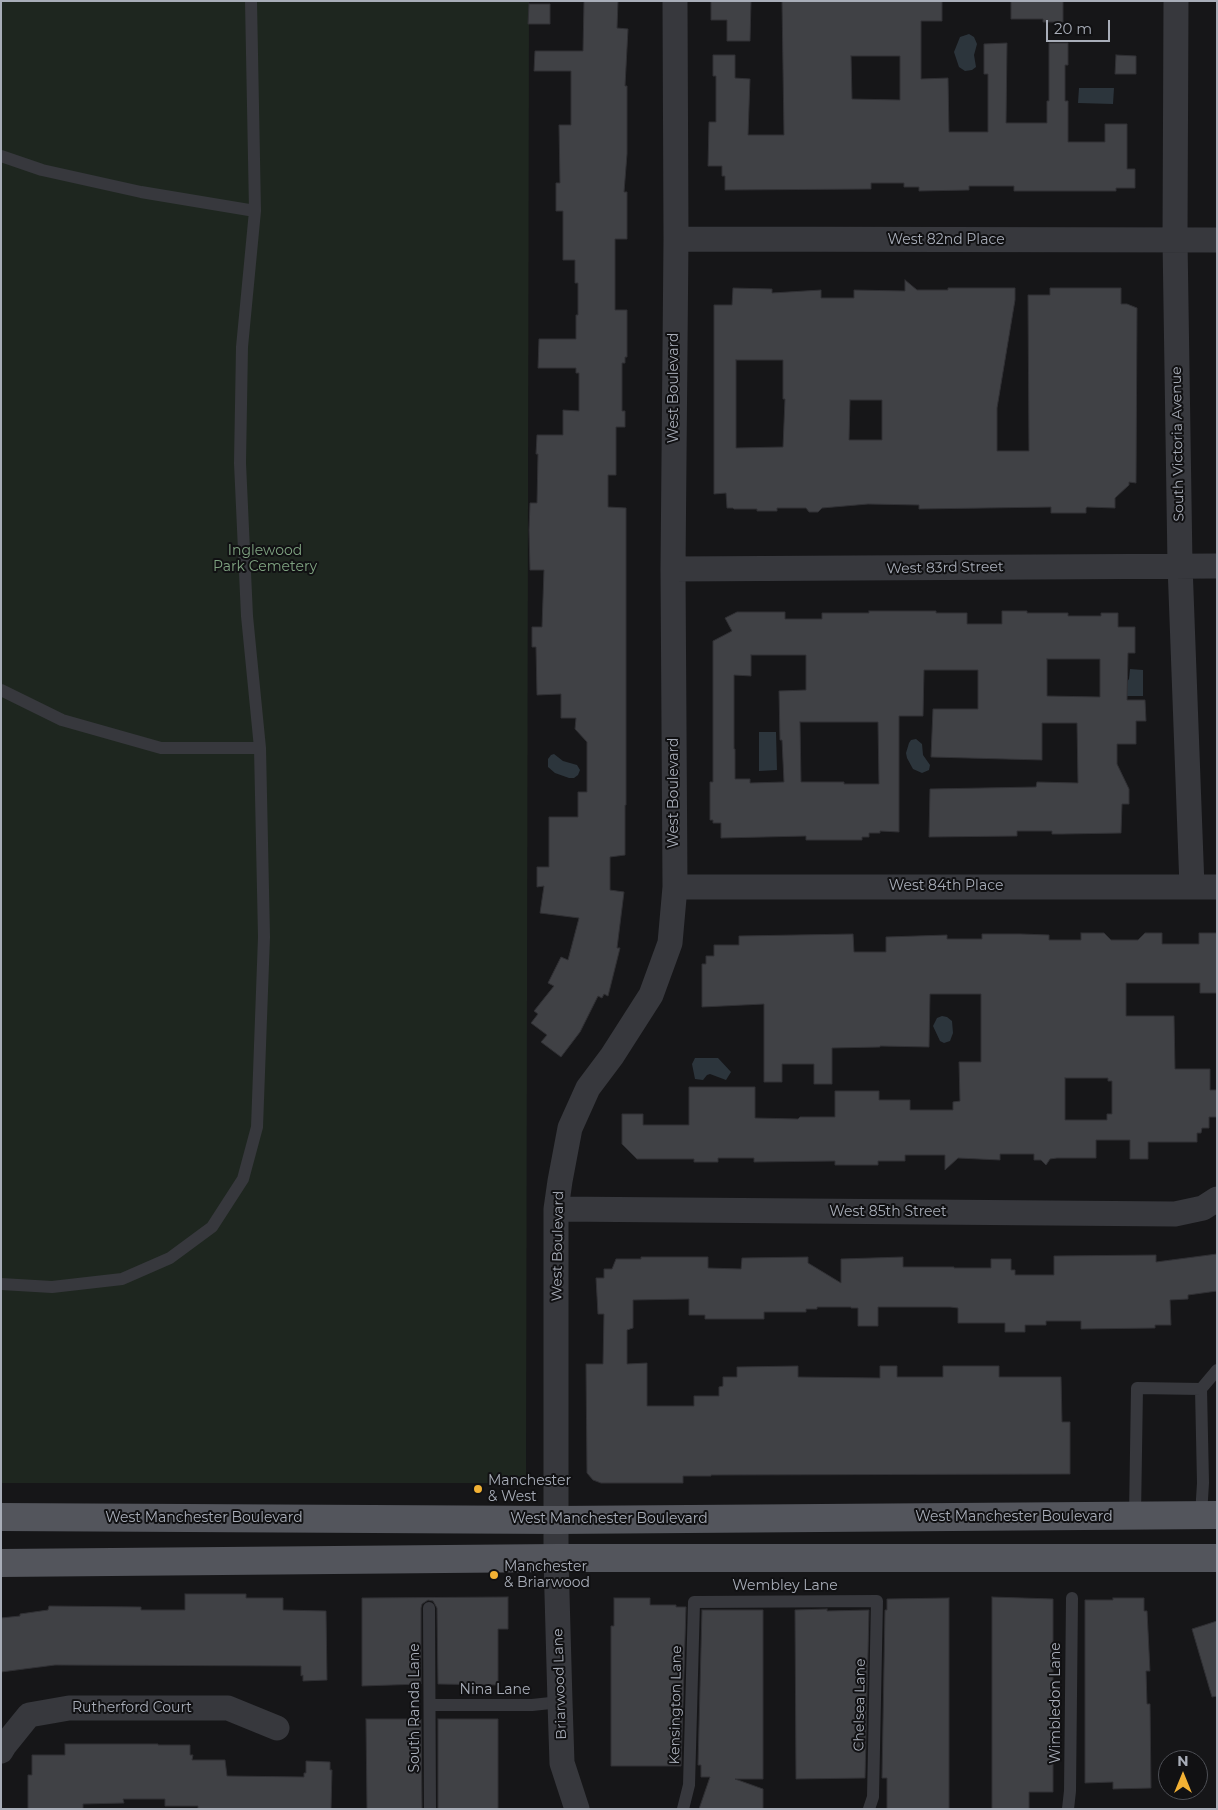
<!DOCTYPE html>
<style>
body{margin:0}
#map{position:relative;width:1218px;height:1810px;overflow:hidden;background:#161618;font-family:Montserrat,sans-serif}
canvas{display:block}
.frame{position:absolute;inset:0;border:2px solid #a8adb8;pointer-events:none}
.north{position:absolute;left:1158px;top:1750px;width:50px;height:50px;box-sizing:border-box;background:#111113;border:1px solid #4d4f55;border-radius:50%;rotate:0deg;font-size:14px;font-weight:700;line-height:20px;text-align:center;color:#a8adb8}
.north::after{content:'';display:block;margin:auto;width:18px;height:22px;background:#f2b134;clip-path:polygon(50% 0,100% 100%,50% 72%,0 100%)}
.scale{position:absolute;left:1046px;top:20px;width:64px;height:22px;box-sizing:border-box;border:2px solid #a8adb8;border-top:0;padding-left:6px;font-size:15px;line-height:18px;white-space:nowrap;color:#a8adb8;-webkit-text-stroke:4px #111113;paint-order:stroke}
</style>
<div id="map">
<canvas width="1218" height="1810"></canvas>
<div class="frame"></div>
<div class="north">N</div>
<div class="scale">20 m</div>
</div>
<script>
const ctx = document.querySelector('canvas').getContext('2d');
ctx.lineJoin = 'round';
function fillPath(path, color) { ctx.fillStyle = color; ctx.fill(path, 'evenodd'); }
const shape = rows => new Path2D(rows.map(r => 'M' + r).join(''));
function trace(path, color, width, dash) { ctx.strokeStyle = color; ctx.lineWidth = width; ctx.lineCap = dash ? 'butt' : 'round'; ctx.setLineDash(dash || []); ctx.stroke(path); }
function drawText(font, color, halo, rows, align = 'center') {
  ctx.font = font + ' Montserrat,sans-serif'; ctx.lineWidth = 4; ctx.setLineDash([]); ctx.textBaseline = 'middle'; ctx.strokeStyle = halo; ctx.fillStyle = color; for (const [text, x, y, turn = 0] of rows) {
    ctx.save(); ctx.translate(x, y); ctx.rotate((+turn || 0) * Math.PI / 180); ctx.textAlign = isNaN(turn) ? turn : align; if (halo) ctx.strokeText(text, 0, 0); ctx.fillText(text, 0, 0); ctx.restore();
  }
}
fillPath(shape([
 [1,1,529,1,526,1478,521,1483,1,1483]
]), '#1e261f');
fillPath(shape([
 [969,34,974,37,977,44,974,55,976,67,972,70,965,71,959,67,954,52,960,37],
 [1079,88,1114,88,1113,104,1078,103],
 [1130,669,1143,670,1143,696,1115,696,1129,679],
 [759,732,776,732,777,770,759,771],
 [916,739,922,744,923,755,930,765,929,770,922,773,913,769,907,758,906,753,909,743,911,740],
 [554,754,563,761,577,765,580,770,578,775,574,778,569,778,555,773,548,767,548,759,551,755],
 [942,1016,947,1017,952,1021,953,1033,950,1041,944,1043,940,1041,933,1026,937,1018],
 [695,1058,718,1058,731,1072,726,1080,710,1074,707,1075,703,1080,695,1079,692,1064]
]), '#2c353c');
const building = shape([
 [584,1,618,1,617,28,628,29,625,86,627,86,627,154,624,192,627,192,627,239,615,239,615,310,627,310,627,357,625,357,625,363,622,363,622,411,625,411,625,427,616,427,616,475,608,475,608,507,626,508,626,805,625,805,625,855,610,857,610,890,624,892,617,948,620,948,608,996,604,994,602,998,598,996,580,1032,561,1057,541,1042,547,1035,531,1023,538,1014,534,1011,554,986,548,983,561,957,568,960,579,918,540,913,544,886,537,887,537,867,549,867,549,817,578,817,578,792,587,792,587,742,575,729,576,718,561,718,561,694,537,695,536,647,532,647,532,627,542,627,544,570,530,570,529,530,530,503,537,503,538,454,536,454,537,435,563,435,563,410,579,411,579,373,576,373,576,368,538,368,539,339,576,339,576,315,578,315,578,283,575,283,575,260,563,260,563,211,556,211,556,183,560,183,559,125,571,125,571,71,534,71,535,51,583,51,584,1],
 [711,1,751,1,750,41,727,41,727,20,711,20,711,1],
 [782,1,942,1,942,21,921,21,921,79,948,78,949,132,988,132,988,74,984,74,984,44,1007,43,1006,123,1047,123,1047,101,1049,101,1049,43,1068,43,1068,65,1065,65,1065,101,1068,101,1068,142,1105,142,1105,124,1127,124,1127,169,1135,169,1135,188,1116,188,1116,191,1014,191,1014,186,969,186,969,190,919,191,919,187,904,187,904,183,871,183,871,189,725,190,725,176,722,176,722,166,708,166,709,122,716,122,716,76,713,76,713,55,735,55,735,78,750,79,748,135,784,135,782,1],
 [851,56,900,56,900,100,852,99,851,56],
 [1011,1,1063,1,1063,22,1043,22,1043,19,1011,19,1011,1],
 [529,4,550,4,550,24,528,24,529,4],
 [1116,55,1136,56,1136,74,1115,74,1116,55],
 [905,280,917,290,948,290,948,288,1015,288,1015,300,997,408,997,451,1029,451,1028,295,1050,295,1050,288,1121,288,1121,304,1127,304,1137,308,1136,483,1129,482,1129,485,1115,498,1115,508,1087,507,1086,508,1086,513,1051,513,1051,507,919,509,919,505,868,504,822,508,818,512,809,512,806,508,777,508,777,511,757,511,757,509,734,509,733,508,727,508,726,493,714,494,714,305,732,305,733,288,772,289,772,293,821,290,821,298,854,298,854,290,905,291,905,280],
 [736,360,783,360,783,399,785,399,783,447,736,448,736,360],
 [850,400,882,400,882,440,849,440,850,400],
 [869,611,936,611,936,613,967,613,967,624,1002,624,1002,611,1027,611,1027,613,1068,613,1068,616,1101,616,1101,613,1118,613,1118,627,1135,627,1135,653,1128,653,1127,700,1145,700,1146,721,1136,721,1136,744,1117,744,1117,764,1129,789,1129,804,1122,804,1121,833,1063,834,1052,834,1052,831,1017,831,1017,836,929,837,930,789,1036,787,1037,782,1078,783,1077,723,1042,723,1042,760,931,757,933,709,978,709,978,670,924,670,923,716,899,716,899,832,880,831,880,833,869,833,869,837,862,837,862,840,806,840,806,836,721,838,721,823,713,823,713,820,710,820,710,782,713,782,713,641,732,631,725,618,737,612,785,612,785,619,822,619,822,613,869,613,869,611],
 [751,655,806,655,806,690,779,691,780,740,782,740,784,782,750,783,750,779,735,779,735,749,734,749,734,675,751,676,751,655],
 [1047,659,1100,659,1100,697,1047,696,1047,659],
 [800,722,878,722,879,784,844,784,844,782,801,782,800,722],
 [1081,933,1104,933,1111,940,1138,940,1145,933,1162,933,1162,944,1199,944,1199,933,1217,933,1217,993,1200,993,1200,983,1126,983,1126,1016,1174,1016,1175,1069,1210,1069,1210,1090,1217,1090,1217,1117,1209,1117,1209,1128,1202,1128,1201,1133,1197,1133,1197,1142,1148,1142,1148,1159,1130,1159,1130,1140,1096,1140,1096,1158,1057,1158,1050,1159,1046,1165,1041,1160,1034,1160,1034,1154,1000,1154,1000,1160,958,1158,945,1170,945,1155,905,1155,905,1161,878,1161,878,1165,835,1165,835,1161,754,1162,754,1158,718,1158,718,1162,694,1162,694,1159,637,1159,622,1144,622,1114,643,1114,643,1125,689,1125,689,1087,755,1087,755,1118,798,1119,800,1117,835,1117,835,1091,879,1091,879,1100,910,1100,910,1110,953,1110,953,1102,960,1101,959,1062,981,1062,981,994,930,994,929,1047,880,1046,880,1047,832,1048,832,1084,814,1084,814,1064,782,1064,782,1082,764,1082,764,1004,702,1007,702,964,706,964,706,956,714,956,714,945,739,945,739,936,853,934,854,952,886,952,886,937,947,935,947,939,982,939,982,934,1021,934,1049,935,1049,940,1081,940,1081,933],
 [1065,1078,1108,1078,1108,1081,1112,1081,1112,1114,1107,1114,1107,1120,1065,1120,1065,1078],
 [1217,1254,1217,1291,1188,1295,1188,1299,1170,1300,1171,1325,1155,1325,1155,1328,1081,1329,1081,1321,1046,1321,1046,1325,1025,1325,1025,1332,1005,1332,1005,1323,958,1323,958,1308,950,1307,878,1307,878,1326,858,1326,858,1308,851,1308,851,1307,817,1307,817,1309,806,1309,806,1312,764,1312,764,1319,705,1319,705,1315,689,1315,689,1299,633,1300,633,1328,627,1330,627,1364,647,1363,647,1406,694,1406,694,1396,719,1396,719,1387,723,1386,723,1377,737,1377,737,1367,798,1366,798,1377,880,1378,880,1366,897,1366,897,1377,943,1377,943,1366,999,1366,999,1377,1061,1377,1062,1422,1070,1422,1070,1474,711,1475,711,1476,683,1476,683,1483,601,1483,593,1480,587,1473,586,1364,603,1364,604,1314,598,1314,596,1278,604,1278,604,1269,612,1269,616,1259,641,1259,641,1257,708,1257,708,1268,741,1269,742,1258,808,1257,808,1263,841,1283,841,1259,903,1257,903,1267,954,1267,954,1268,991,1268,991,1259,1011,1259,1011,1270,1015,1270,1015,1275,1054,1275,1054,1256,1156,1255,1156,1262,1217,1254],
 [185,1594,246,1594,246,1598,283,1598,283,1610,326,1611,327,1680,303,1681,303,1675,301,1676,301,1666,55,1665,1,1672,1,1618,20,1616,20,1614,48,1610,49,1606,141,1607,141,1610,185,1610,185,1594],
 [508,1597,508,1629,498,1629,498,1685,438,1684,437,1608,433,1601,428,1600,422,1604,421,1608,421,1684,362,1686,362,1598,508,1597],
 [992,1597,1053,1599,1053,1792,1029,1792,1029,1809,992,1809,992,1597],
 [614,1598,650,1598,650,1605,676,1605,676,1607,686,1607,681,1766,611,1766,611,1626,614,1626,614,1598],
 [949,1598,949,1809,887,1809,887,1778,882,1778,885,1610,887,1610,887,1599,949,1598],
 [1113,1598,1144,1598,1144,1611,1147,1611,1150,1671,1146,1671,1147,1704,1150,1704,1151,1788,1113,1789,1113,1782,1085,1783,1085,1600,1113,1600,1113,1598],
 [827,1609,827,1611,869,1610,865,1778,796,1779,795,1610,827,1609],
 [702,1610,763,1610,763,1779,735,1779,763,1789,763,1809,699,1809,710,1777,701,1777,701,1765,698,1765,702,1610],
 [1217,1621,1217,1696,1212,1697,1192,1629,1217,1621],
 [366,1719,421,1719,422,1809,367,1809,366,1719],
 [438,1719,498,1719,498,1809,438,1809,438,1719],
 [65,1744,158,1744,158,1745,190,1745,190,1755,193,1755,192,1760,225,1760,227,1776,304,1777,304,1773,306,1773,306,1761,330,1762,330,1770,332,1770,331,1809,198,1809,198,1806,165,1806,165,1799,123,1799,124,1803,83,1804,83,1809,30,1809,28,1808,28,1775,32,1775,32,1755,65,1755,65,1744]
]);
fillPath(building, '#404145');
trace(building, '#303034', 1);
trace(shape([
 [1,156,42,170,141,192,255,211],
 [1,690,62,720,161,748,260,748],
 [1,1284,52,1287,122,1279,170,1258,212,1227,243,1179,257,1127,264,937,260,748,247,616,240,463,242,347,255,211,251,1],
 [1201,1515,1203,1483,1201,1389,1217,1370],
 [1135,1516,1137,1388,1201,1389],
 [429,1608,430,1809],
 [430,1705,532,1705,560,1702],
 [683,1809,689,1785,694,1602,877,1601,873,1797,869,1809],
 [1068,1809,1070,1791,1072,1598]
]), '#37383d', 12);
trace(shape([
 [1176,1,1175,240,1180,565,1192,887],
 [676,239,1217,240],
 [673,569,1217,566],
 [675,887,1217,887],
 [556,1209,1175,1214,1203,1208,1217,1199],
 [1,1751,4,1746,29,1715,69,1708,228,1708,277,1728],
 [577,1809,562,1763,560,1702,556,1558,556,1209,560,1181,570,1128,588,1088,612,1056,651,995,670,943,675,887,673,569,676,239,675,1]
]), '#37383d', 25);
trace(shape([
 [1,1517,557,1520,1217,1515],
 [1,1563,556,1558,1217,1558]
]), '#53555c', 28);
for (const [x, y, r, color] of [
 [478,1489,5,"#f2b134"],
 [494,1575,5,"#f2b134"]
]) { const dot = new Path2D(); dot.arc(x, y, r, 0, 2 * Math.PI); ctx.fillStyle = color; ctx.fill(dot); trace(dot, '#111113', 2); }
drawText('14px', '#a8adb8', '#111113', [
 ["West 82nd Place",946,240],
 ["West Boulevard",674,388,-90],
 ["South Victoria Avenue",1178,444,-91],
 ["West 83rd Street",945,568,-1],
 ["West Boulevard",674,793,-90],
 ["West 84th Place",946,886],
 ["West 85th Street",888,1212],
 ["West Boulevard",558,1246,-89],
 ["West Manchester Boulevard",1014,1517],
 ["West Manchester Boulevard",204,1518],
 ["West Manchester Boulevard",609,1519],
 ["Wembley Lane",785,1586],
 ["Briarwood Lane",560,1684,-92],
 ["Nina Lane",495,1690],
 ["Wimbledon Lane",1056,1703,-90],
 ["Kensington Lane",676,1705,-89],
 ["Chelsea Lane",860,1705,-89],
 ["Rutherford Court",132,1708],
 ["South Randa Lane",415,1708,-90]
]);
drawText('14px', '#7fa381', '#111113', [
 ["Inglewood",265,551],
 ["Park Cemetery",265,567]
]);
drawText('14px', '#a8adb8', '#111113', [
 ["Manchester",488,1481],
 ["& West",488,1497],
 ["Manchester",504,1567],
 ["& Briarwood",504,1583]
], 'left');
</script>
